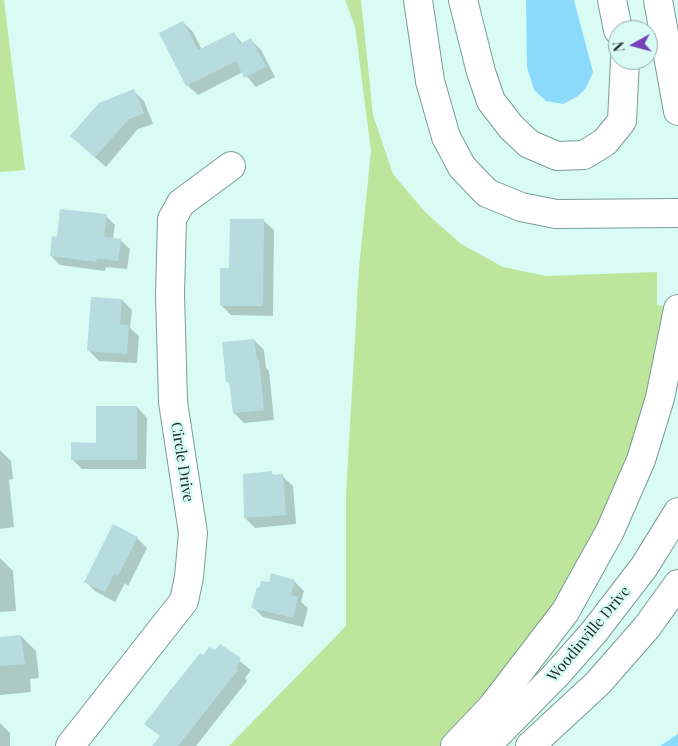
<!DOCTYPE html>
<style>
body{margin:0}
#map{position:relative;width:678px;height:746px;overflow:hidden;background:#d8fcf4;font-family:"Playfair Display",serif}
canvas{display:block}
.north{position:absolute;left:608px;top:20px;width:50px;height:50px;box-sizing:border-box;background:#d8fcf4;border:1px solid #8faaa4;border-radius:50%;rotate:263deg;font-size:14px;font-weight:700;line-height:20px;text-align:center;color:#212f2c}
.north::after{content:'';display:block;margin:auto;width:18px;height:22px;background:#7541b9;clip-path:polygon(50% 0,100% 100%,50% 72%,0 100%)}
</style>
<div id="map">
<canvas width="678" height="746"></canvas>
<div class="north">N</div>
</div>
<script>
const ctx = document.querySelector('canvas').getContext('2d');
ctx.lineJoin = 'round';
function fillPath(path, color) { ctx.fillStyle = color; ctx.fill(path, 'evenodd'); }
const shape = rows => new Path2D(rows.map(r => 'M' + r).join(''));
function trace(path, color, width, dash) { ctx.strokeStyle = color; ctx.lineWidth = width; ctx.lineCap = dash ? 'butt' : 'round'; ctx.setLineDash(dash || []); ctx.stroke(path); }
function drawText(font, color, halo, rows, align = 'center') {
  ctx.font = font + ' "Playfair Display",serif'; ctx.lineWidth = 5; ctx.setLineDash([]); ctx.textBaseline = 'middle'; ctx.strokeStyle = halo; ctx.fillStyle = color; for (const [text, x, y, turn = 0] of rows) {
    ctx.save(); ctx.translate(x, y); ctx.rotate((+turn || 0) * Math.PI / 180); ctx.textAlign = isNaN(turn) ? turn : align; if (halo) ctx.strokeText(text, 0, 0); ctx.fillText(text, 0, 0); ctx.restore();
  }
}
fillPath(shape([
 [0,0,4,0,25,170,0,172],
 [345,0,361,0,373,115,393,174,425,212,461,244,503,267,546,276,657,272,657,305,678,309,610,531,455,746,229,746,346,626,346,495,359,268,371,151,355,26]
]), '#bde59b');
fillPath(shape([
 [526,0,574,0,593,72,586,88,578,96,563,104,546,101,534,90,527,67],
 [678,734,678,746,660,746]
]), '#8bdafc');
fillPath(shape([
 [183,22,193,32,202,50,234,34,243,44,251,40,261,50,275,77,256,87,243,72,198,95,187,85],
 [134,91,144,101,153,124,138,129,106,167,82,146],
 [106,216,115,225,113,239,120,240,130,249,127,269,106,267,105,271,60,265,51,256,58,238],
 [263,220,274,230,273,316,231,315,221,305,230,269],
 [122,300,132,310,130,328,139,336,137,363,99,361,89,351],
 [254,340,264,350,266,368,269,371,274,420,244,423,234,413,231,385,227,381],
 [137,407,147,418,146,469,82,469,72,459,97,444],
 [0,450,11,461,13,479,9,480,14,527,0,529],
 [271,473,275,476,282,476,293,486,296,524,255,528,245,518],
 [137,538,147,548,128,586,125,583,115,602,95,591,85,581],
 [0,558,13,571,16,611,0,612],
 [294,581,304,591,301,602,308,608,303,627,263,617,253,607,260,589,270,584],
 [21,636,36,651,39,678,30,679,31,692,0,695,0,638],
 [221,646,251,670,245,678,247,681,196,746,172,746,146,723,172,688,174,690,203,657,216,652],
 [0,723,10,733,10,746,0,746]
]), '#0003');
fillPath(shape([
 [183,21,198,50,234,32,240,44,251,38,266,67,244,78,236,61,186,86,159,33],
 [134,89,144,113,128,120,95,157,70,136,99,103],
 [60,209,107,214,104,237,121,239,118,261,97,258,96,262,50,256,52,236,57,237],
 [230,219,264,219,263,306,220,306,220,268,229,268],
 [91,297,122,299,120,324,129,325,127,354,87,351],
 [254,339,257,360,259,360,264,410,233,413,229,381,226,382,222,342],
 [96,406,137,406,137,460,71,460,71,442,96,443],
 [272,471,272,475,283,474,286,515,244,518,243,474],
 [113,524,138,537,118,576,114,574,105,592,84,582],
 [271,573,295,580,291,595,298,597,293,618,251,608,257,587,259,588,261,581,269,582],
 [21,635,25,664,0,666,0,637],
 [220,644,241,658,236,668,238,670,178,746,152,746,160,736,144,724,200,653,203,655,209,647,215,650]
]), '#b7dce0');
const minor = shape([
 [418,0,430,81,446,137,462,167,487,193,521,207,556,214,678,213],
 [70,746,184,601,189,577,193,533,173,402,170,294,172,219,181,203,231,166]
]);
const major = shape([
 [486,746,556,675,594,632,644,567,678,512],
 [530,746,598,683,647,627,678,584]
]);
const highway = shape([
 [463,0,481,72,491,101,511,127,529,144,557,156,584,155,605,142,622,121,625,60],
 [612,0,618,30],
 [658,0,678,111],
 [455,746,492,707,565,612,610,531,641,460,660,398,678,309]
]);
trace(minor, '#7a9d95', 30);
trace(major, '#7a9d95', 30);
trace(highway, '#7a9d95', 30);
trace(minor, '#fff', 28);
trace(major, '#fff', 28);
trace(highway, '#fff', 28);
drawText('15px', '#212f2c', '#d8fcf4', [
 ["Circle Drive",182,462,81],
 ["Woodinville Drive",589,634,-50]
]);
</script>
